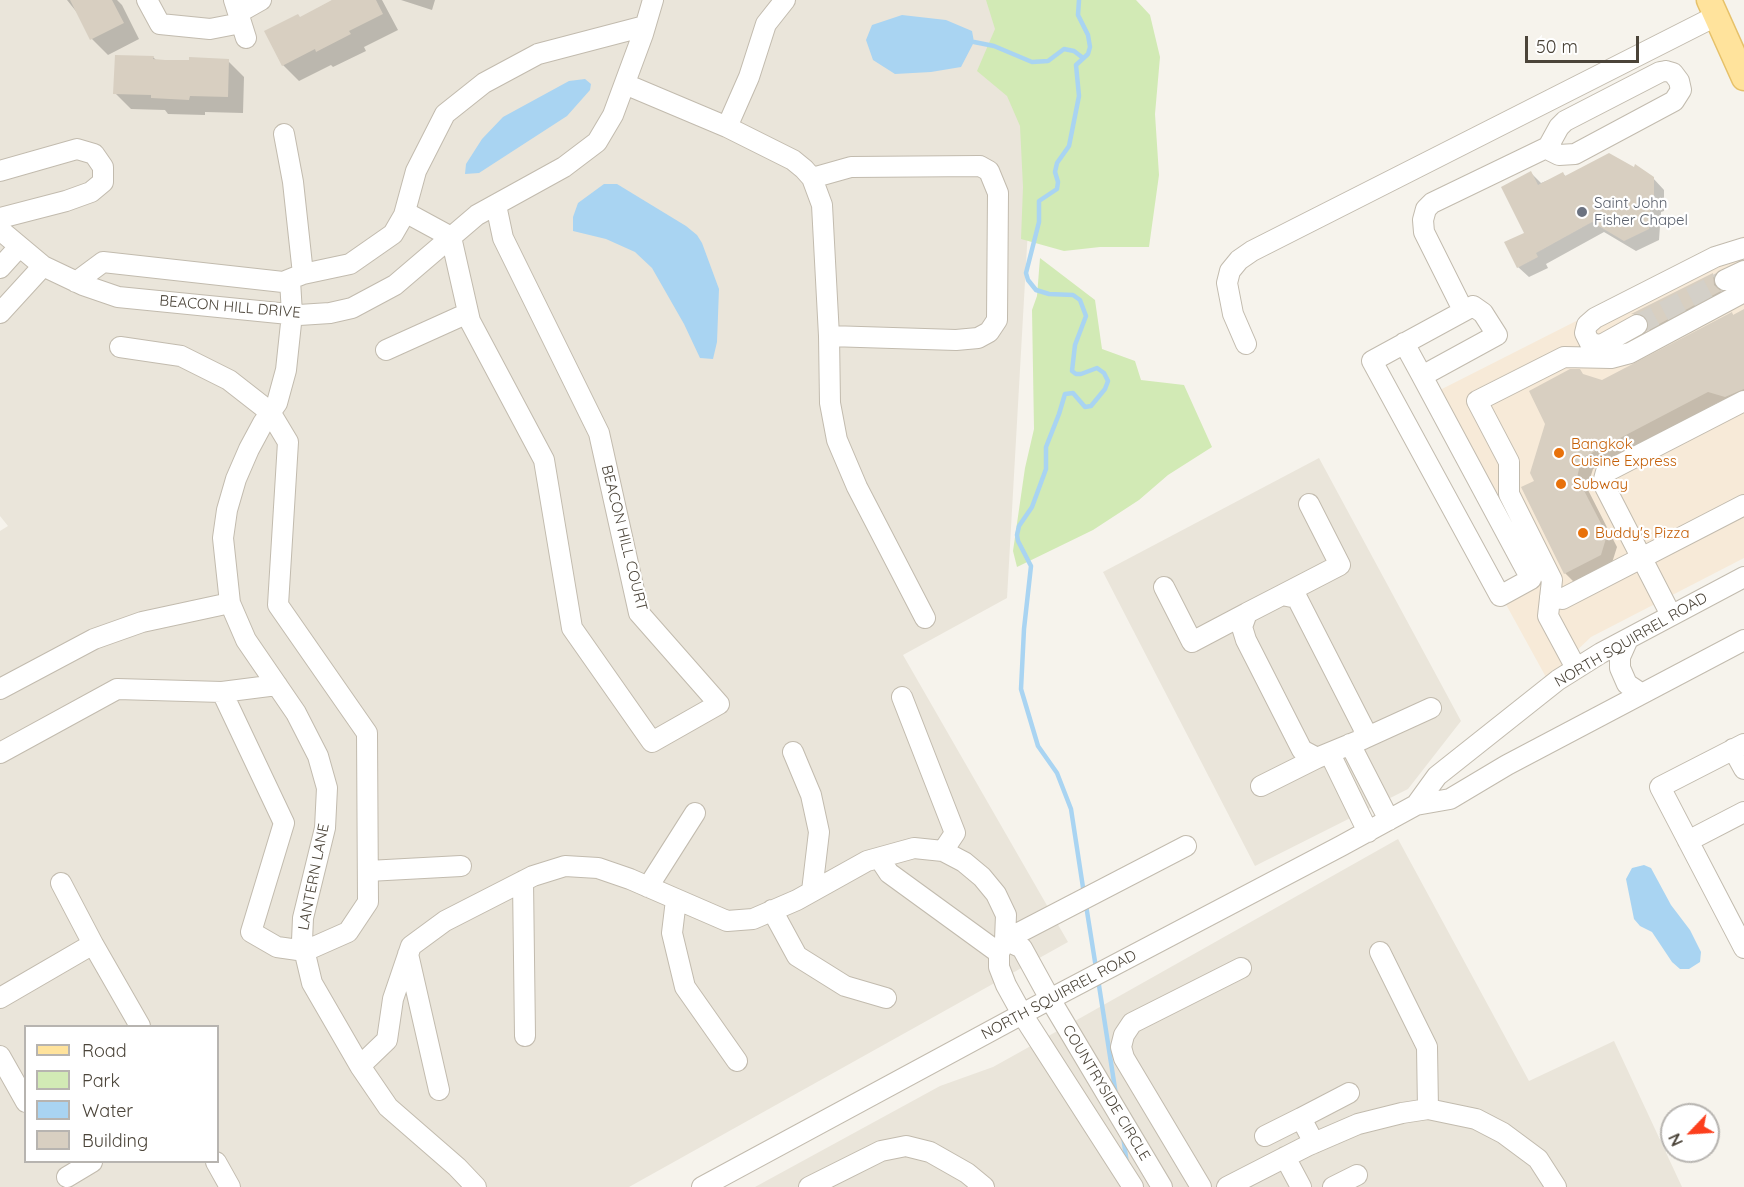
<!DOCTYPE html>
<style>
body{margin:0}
#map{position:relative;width:1744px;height:1187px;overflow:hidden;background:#f6f3ec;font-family:Quicksand,sans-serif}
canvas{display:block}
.legend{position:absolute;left:24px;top:1025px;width:195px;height:138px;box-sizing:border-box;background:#fff;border:2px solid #b7b4b0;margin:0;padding:8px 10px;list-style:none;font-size:18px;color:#4b4439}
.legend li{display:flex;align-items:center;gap:12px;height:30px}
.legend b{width:30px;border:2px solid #b7b4b0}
.north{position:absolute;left:1660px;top:1103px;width:60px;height:60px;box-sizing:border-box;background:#fff;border:2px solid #b7b4b0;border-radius:50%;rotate:245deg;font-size:16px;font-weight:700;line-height:24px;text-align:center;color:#4b4439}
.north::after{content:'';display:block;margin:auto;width:21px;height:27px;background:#fc3f1d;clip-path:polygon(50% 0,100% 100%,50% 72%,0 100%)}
.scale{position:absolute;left:1525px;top:36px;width:114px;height:27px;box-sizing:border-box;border:3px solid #4b4439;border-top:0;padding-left:8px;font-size:18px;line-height:21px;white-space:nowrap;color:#4b4439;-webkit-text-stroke:4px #fff;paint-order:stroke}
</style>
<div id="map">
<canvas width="1744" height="1187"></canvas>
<ul class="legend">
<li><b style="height:8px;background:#ffe39c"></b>Road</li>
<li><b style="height:16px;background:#d2eab5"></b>Park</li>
<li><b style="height:16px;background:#a9d4f2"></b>Water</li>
<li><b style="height:16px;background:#d8cfc1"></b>Building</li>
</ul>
<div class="north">N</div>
<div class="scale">50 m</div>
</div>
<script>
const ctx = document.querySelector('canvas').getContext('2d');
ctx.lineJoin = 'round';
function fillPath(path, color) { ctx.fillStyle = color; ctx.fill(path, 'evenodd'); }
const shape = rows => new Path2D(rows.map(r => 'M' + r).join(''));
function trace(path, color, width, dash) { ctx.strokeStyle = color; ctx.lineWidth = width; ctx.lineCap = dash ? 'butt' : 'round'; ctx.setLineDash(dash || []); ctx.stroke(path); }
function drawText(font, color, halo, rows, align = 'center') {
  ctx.font = font + ' Quicksand,sans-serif'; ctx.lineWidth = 4.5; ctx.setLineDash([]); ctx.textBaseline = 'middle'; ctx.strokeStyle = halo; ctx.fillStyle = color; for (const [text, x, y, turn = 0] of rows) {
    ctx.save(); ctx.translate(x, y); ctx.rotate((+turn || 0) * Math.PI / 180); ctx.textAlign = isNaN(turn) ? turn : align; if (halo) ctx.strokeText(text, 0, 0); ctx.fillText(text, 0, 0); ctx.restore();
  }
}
fillPath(shape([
 [0,0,1041,0,1007,598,903,655,1068,942,629,1187,0,1187,0,531,8,526,0,516],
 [26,1026,218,1026,218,1162,26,1162],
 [1319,458,1461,721,1408,789,1255,866,1103,572],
 [1398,839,1529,1081,1614,1041,1682,1187,755,1187,940,1086,993,1067,1020,1052]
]), '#eae5da');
fillPath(shape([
 [1744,236,1744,558,1591,637,1547,679,1503,599,1541,580,1438,391]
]), '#f7ead8');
fillPath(shape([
 [986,0,1136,0,1150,15,1160,57,1155,114,1159,175,1149,247,1100,247,1064,251,1021,239,1023,187,1020,126,1007,96,977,71,995,29],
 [1040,258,1095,300,1102,349,1135,361,1141,380,1184,385,1212,447,1168,475,1139,500,1093,530,1017,567,1013,551,1025,468,1034,429,1032,310,1037,296]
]), '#d2eab5');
fillPath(shape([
 [902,15,946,20,972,31,974,42,961,67,931,72,895,74,873,60,866,40,872,25],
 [585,79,591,84,590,90,567,116,479,173,465,174,466,164,482,139,503,117,569,81],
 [604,184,617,184,686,226,697,235,702,243,719,289,717,342,713,359,700,358,684,324,652,268,635,252,606,239,573,231,573,217,578,203],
 [1644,865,1651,868,1671,905,1690,930,1701,952,1700,962,1689,969,1680,969,1672,962,1652,932,1640,926,1634,919,1626,879,1632,868]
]), '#a9d4f2');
fillPath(shape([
 [67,0,117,0,122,5,139,39,108,55,92,39,79,15],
 [333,0,382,0,398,30,364,47,366,51,333,67,331,65,299,81,283,65,300,18],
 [401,0,435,0,432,10],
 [153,57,157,61,228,61,244,77,243,113,205,112,205,115,168,114,165,110,131,109,115,93],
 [1531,173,1541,183,1563,174,1567,177,1653,178,1664,190,1664,211,1661,212,1659,240,1636,251,1604,232,1546,264,1548,268,1529,277,1518,267,1526,233],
 [1712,275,1720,282,1721,293,1657,337,1649,329,1649,322,1640,321,1634,314],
 [1744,311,1744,404,1737,407,1719,402,1593,469,1587,488,1617,547,1611,566,1576,584,1565,573,1537,481,1585,377,1602,382,1732,314,1734,316]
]), '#0003');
trace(shape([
 [1079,0,1078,15,1088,35,1090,47,1088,54,1076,65,1079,96,1069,146,1057,163,1055,172,1058,182,1057,189,1039,201,1039,222,1026,273,1028,280,1036,290,1049,294,1073,295,1080,300,1086,316,1075,345,1072,371,1076,374,1081,374,1097,368,1104,373,1108,381,1105,389,1091,406,1085,407,1073,393,1065,394,1059,414,1046,447,1046,469,1032,507,1019,526,1017,535,1018,541,1031,566,1024,629,1021,689,1038,746,1057,773,1071,809,1084,894],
 [974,42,994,46,1032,62,1048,61,1064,49,1074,51,1083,58],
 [1086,905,1096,968],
 [1098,979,1116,1095],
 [1123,1136,1127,1164]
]), '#a9d4f2', 4.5);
fillPath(shape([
 [70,0,112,0,124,23,90,40],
 [332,0,376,0,383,14,349,31,351,34,316,52,315,49,282,66,264,31,298,14,300,17],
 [115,55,154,56,153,59,165,60,189,60,189,57,229,59,228,97,190,96,189,100,151,98,151,95,113,94],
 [1609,153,1634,167,1635,164,1654,177,1654,201,1651,201,1649,229,1624,241,1592,222,1536,253,1538,257,1517,268,1504,242,1524,233,1501,187,1531,171,1538,185,1563,172,1565,176],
 [1713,273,1714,285,1721,291,1648,330,1648,320,1644,315,1631,314],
 [1744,309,1744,389,1725,397,1708,392,1582,458,1577,477,1607,535,1601,555,1564,574,1521,487,1534,481,1530,473,1545,424,1529,391,1570,369,1580,369,1583,374,1602,380,1732,312,1733,315]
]), '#d8cfc1');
trace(shape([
 [1637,325,1725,280]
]), '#d4d0c8', 20, [20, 10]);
const minor = shape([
 [147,0,160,24,210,29,241,23],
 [234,0,246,38],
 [238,13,261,0],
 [1666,71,1673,73,1679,81,1681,90,1674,101,1575,154,1559,155,1551,151,1548,147,1559,127,1565,121,1660,72,1666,71],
 [625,84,727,127,793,160,804,169,812,178,822,205,829,336,830,403,837,440,857,487,925,618],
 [727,127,749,77,766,24,785,0],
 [284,134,293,182,303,274],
 [0,171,77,149,94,154,103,167,103,182,91,192,66,201,0,218],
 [812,178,851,167,980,166,989,171,998,193,997,320,989,332,978,338,956,340,829,336],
 [405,212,451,237,470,321,544,460,572,628,652,742,719,704,639,613,599,433,503,238,496,205],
 [0,230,43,266,83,285,118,297,299,315,330,313,352,308,395,285,477,215,564,167,597,142,613,115,643,34,653,0],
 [0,268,19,247],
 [290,280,292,314,286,370,277,403,263,423,249,449,236,479,227,510,223,538,230,603,246,640,296,713,318,756,327,788,325,828,303,918,302,941,312,983,360,1066,388,1107,457,1167,476,1187],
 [1725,280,1744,271],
 [76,282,103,262,283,282,303,274,350,264,393,234,404,215,416,171,445,114,484,83,538,54,645,26],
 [1473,306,1483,313,1497,335,1422,376,1531,579,1500,596,1372,361,1473,306],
 [1463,310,1424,232,1423,220,1426,209,1432,203,1548,147],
 [0,313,43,266],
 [1637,325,1601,345,1590,343,1585,333,1587,325,1595,318,1715,257,1744,248],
 [1404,343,1422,376],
 [1246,344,1233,314,1227,283,1230,271,1239,260,1252,251,1716,16],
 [120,347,181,356,229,380,270,412,288,442,278,605,367,733,368,902,348,932,305,951,277,947,251,932,284,823,222,692],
 [386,350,468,313],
 [1164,587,1192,642,1247,613],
 [1282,595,1297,598,1364,729,1363,739,1317,758,1302,750,1246,640,1242,627,1247,613,1282,595],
 [1282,595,1340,565,1309,504],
 [1550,597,1562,599,1744,505],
 [1671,615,1603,483,1606,472,1744,401],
 [1628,639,1620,657,1620,668,1627,684,1642,694],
 [1576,668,1548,616,1552,580,1509,494,1509,462,1477,401,1564,357,1611,358,1630,353,1744,292],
 [0,689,94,639,142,622,230,603],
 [902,697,955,833,943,851],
 [1363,739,1431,708],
 [1350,744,1389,820],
 [1744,744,1660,787,1744,948],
 [1733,749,1744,769],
 [793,752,811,795,819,832,812,891],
 [0,753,117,689,222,692,277,685],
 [1330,754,1368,832],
 [1261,786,1317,758],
 [1416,805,1437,776,1558,680,1601,653,1744,577],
 [1688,841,1744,812],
 [879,858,889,873,999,953],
 [368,871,461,866],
 [523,881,525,1036],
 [61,883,93,944],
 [648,887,695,813],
 [676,900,672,933,685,987,737,1061],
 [772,910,797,956,845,986,886,998],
 [1005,940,1022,948,1050,999,1162,1187],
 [1005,940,1186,846],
 [1380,952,1427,1047,1428,1109],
 [408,954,439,1090],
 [0,998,93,944,140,1026],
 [0,1056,26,1102],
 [360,1066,387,1040,393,999,411,946,445,921,533,876,565,866,598,868,630,879,727,921,753,919,797,900,867,861,914,848,943,851,964,862,982,877,996,894,1006,915,1005,940,999,953,999,967,1006,985,1022,1014,1133,1187],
 [1265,1136,1301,1118],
 [1314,1143,1301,1118,1349,1093],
 [1285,1157,1301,1187],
 [216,1162,230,1187],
 [67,1177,92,1162],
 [702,1187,1050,999,1341,846,1416,805,1450,799,1507,765,1744,640],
 [809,1187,881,1151,906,1146,930,1152,967,1173,984,1187],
 [1201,1187,1124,1058,1121,1047,1124,1035,1132,1023,1241,968],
 [1227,1187,1307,1146,1358,1124,1402,1113,1428,1109,1476,1119,1503,1133,1538,1159,1556,1187],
 [1333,1187,1357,1175]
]);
const major = shape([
 [1709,0,1744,78]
]);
trace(minor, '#c2bbae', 22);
trace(major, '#e6c16a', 27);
trace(minor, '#fff', 20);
trace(major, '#ffe39c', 24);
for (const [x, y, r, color] of [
 [1582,212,6,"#6b7280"],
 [1559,453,6,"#e8710a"],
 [1561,484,6,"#e8710a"],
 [1583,533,6,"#e8710a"]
]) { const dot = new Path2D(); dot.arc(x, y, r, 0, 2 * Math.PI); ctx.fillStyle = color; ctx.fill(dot); trace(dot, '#fff', 2); }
drawText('15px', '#5b616d', '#fff', [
 ["Saint John",1594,203],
 ["Fisher Chapel",1594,220]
], 'left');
drawText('15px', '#4b4439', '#fff', [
 ["BEACON HILL DRIVE",230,307,5],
 ["BEACON HILL COURT",624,538,76],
 ["NORTH SQUIRREL ROAD",1631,640,-30],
 ["LANTERN LANE",314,877,-79],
 ["NORTH SQUIRREL ROAD",1059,995,-28],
 ["COUNTRYSIDE CIRCLE",1106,1093,59]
]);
drawText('15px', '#c56008', '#fff', [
 ["Bangkok",1571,444],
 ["Cuisine Express",1571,461],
 ["Subway",1573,484],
 ["Buddy's Pizza",1595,533]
], 'left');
</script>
